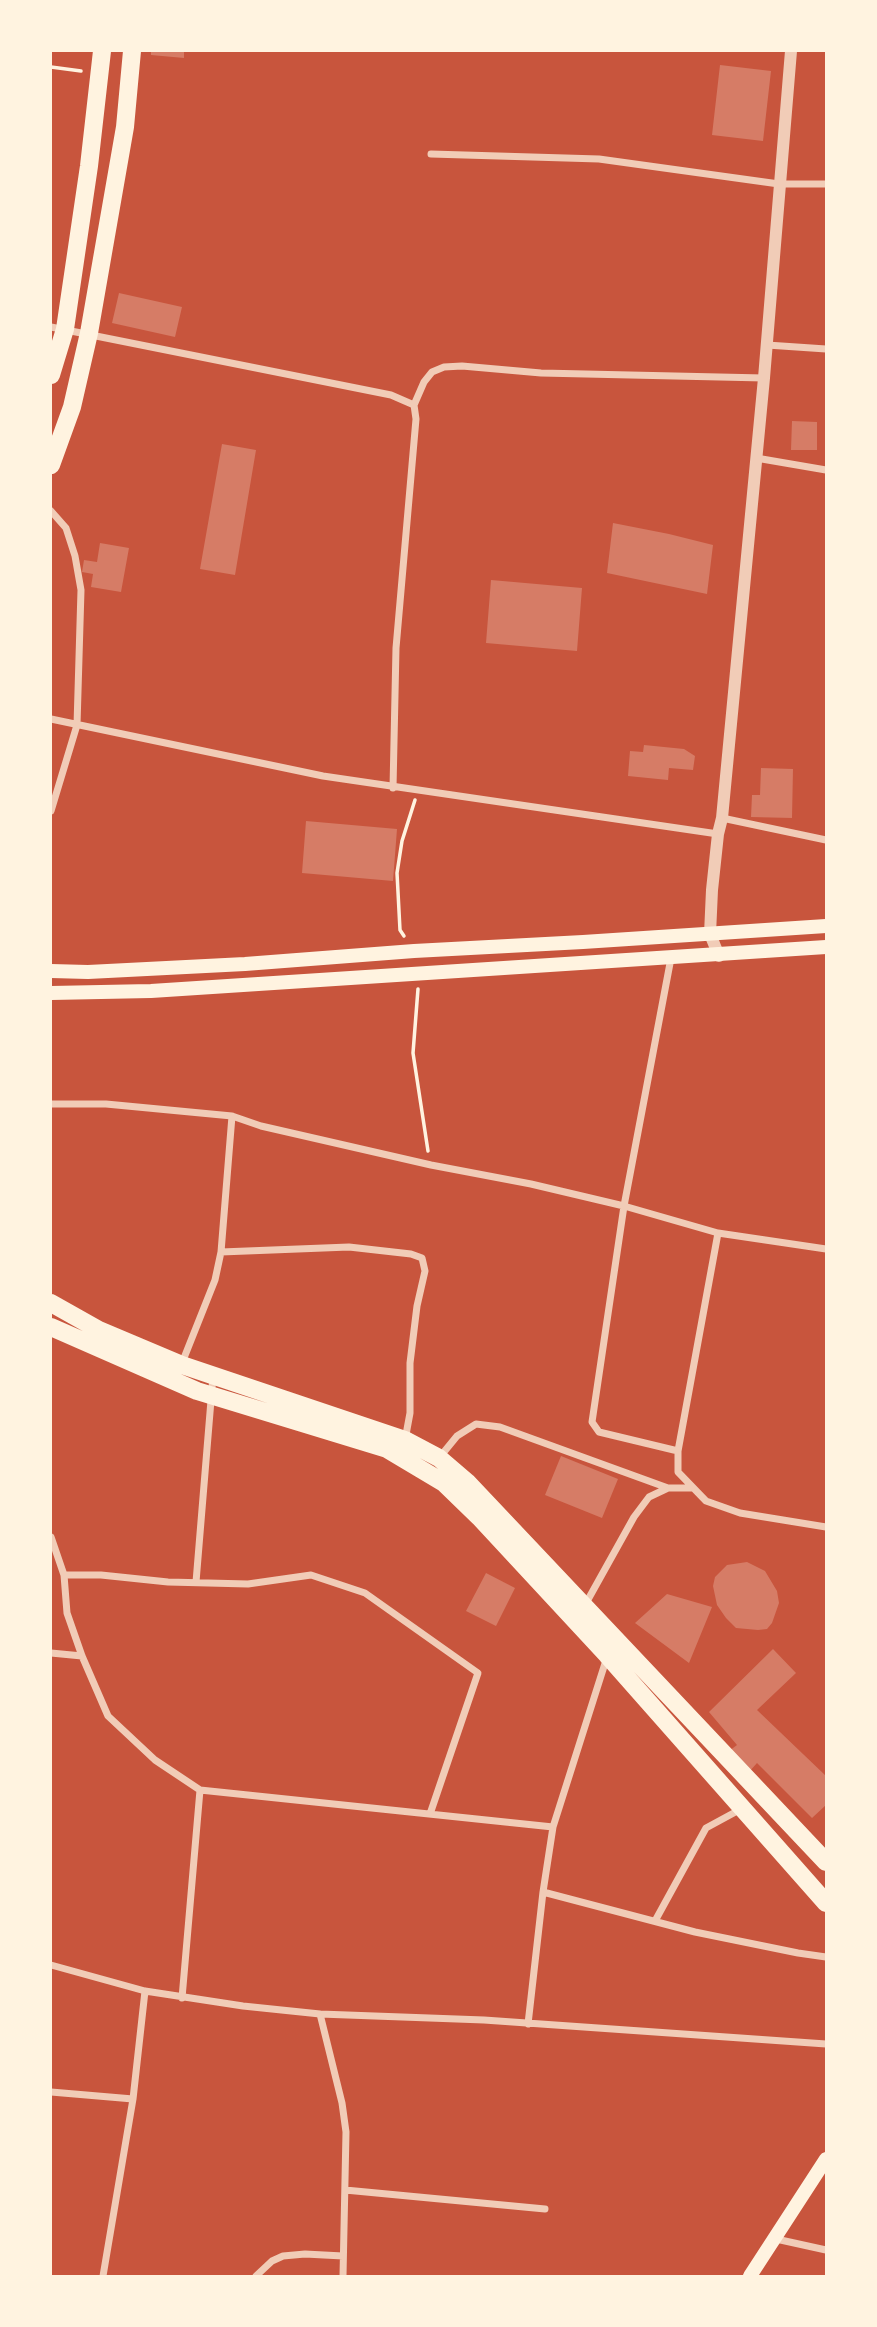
<!DOCTYPE html>
<style>
body{margin:0}
#map{position:relative;width:877px;height:2327px;overflow:hidden;background:#c8553d;font-family:"Source Sans 3",sans-serif}
canvas{display:block}
.frame{position:absolute;inset:0;border:52px solid #fff3e0;pointer-events:none}
</style>
<div id="map">
<canvas width="877" height="2327"></canvas>
<div class="frame"></div>
</div>
<script>
const ctx = document.querySelector('canvas').getContext('2d');
ctx.lineJoin = 'round';
function fillPath(path, color) { ctx.fillStyle = color; ctx.fill(path, 'evenodd'); }
const shape = rows => new Path2D(rows.map(r => 'M' + r).join(''));
function trace(path, color, width, dash) { ctx.strokeStyle = color; ctx.lineWidth = width; ctx.lineCap = dash ? 'butt' : 'round'; ctx.setLineDash(dash || []); ctx.stroke(path); }
fillPath(shape([
 [151,51,184,51,184,58,151,55],
 [720,65,771,71,763,141,712,135],
 [119,293,182,307,175,337,112,323],
 [792,421,817,422,817,450,791,450],
 [222,444,256,450,235,575,200,569],
 [613,523,669,534,713,545,707,594,607,573],
 [100,543,129,548,121,592,91,587,93,574,82,572,84,560,97,562],
 [491,580,582,588,577,651,486,643],
 [644,745,684,749,695,756,693,770,669,768,668,780,628,776,630,751,643,752],
 [761,768,793,769,792,818,751,817,752,795,760,795],
 [306,821,397,829,393,881,302,873],
 [561,1456,618,1479,602,1518,545,1495],
 [747,1562,765,1571,777,1591,779,1603,772,1623,767,1629,758,1630,736,1628,726,1618,717,1605,713,1586,715,1577,727,1565],
 [486,1573,515,1588,496,1626,466,1611],
 [667,1594,712,1607,689,1663,635,1623],
 [773,1649,796,1673,757,1710,826,1776,826,1805,812,1818,757,1763,749,1772,729,1751,737,1745,709,1712]
]), '#d67c66');
trace(shape([
 [51,67,81,71],
 [404,936,400,930,397,873,402,841,415,800],
 [418,989,413,1053,428,1151]
]), '#fff3e0', 3.5);
trace(shape([
 [431,154,599,159,779,184,826,184],
 [51,327,391,395,414,405,416,419,396,648,393,788],
 [767,345,826,349],
 [414,405,424,382,432,372,444,367,462,366,541,373,764,378],
 [756,458,826,470],
 [51,511,66,528,75,556,81,590,77,725,51,811],
 [51,719,323,776,718,834],
 [722,818,826,840],
 [671,958,624,1206,592,1422,599,1432,678,1451],
 [51,1104,106,1104,232,1116,261,1126,431,1165,531,1184,624,1206,718,1233,678,1451,678,1472,706,1501,740,1513,826,1527],
 [718,1233,826,1249],
 [221,1252,349,1247,411,1254,422,1258,425,1271,417,1306,410,1363,410,1413,405,1440],
 [182,1363,215,1280,221,1252,232,1116],
 [439,1458,457,1436,476,1424,500,1427,668,1488],
 [51,1537,64,1575,67,1613,82,1656,108,1716,155,1760,200,1790,553,1827],
 [64,1575,101,1575,168,1582,248,1584,311,1575,365,1593,478,1673,430,1814],
 [196,1582,213,1376],
 [585,1605,634,1517,649,1497,668,1488,693,1488],
 [51,1653,82,1656],
 [543,1892,695,1932,798,1953,826,1957],
 [655,1921,706,1828,741,1809],
 [51,1965,145,1991,243,2006,320,2014,484,2020,826,2044],
 [182,1998,200,1790],
 [320,2014,342,2103,346,2132,343,2276],
 [528,2024,543,1892,553,1827,607,1657],
 [51,2092,133,2099],
 [345,2190,545,2209],
 [776,2239,826,2250],
 [103,2276,133,2099,145,1991],
 [256,2276,272,2261,283,2256,305,2254,343,2256]
]), '#f1ccb7', 7);
trace(shape([
 [719,956,710,934,712,890,718,834,722,818,764,378,791,51]
]), '#f1ccb7', 12);
trace(shape([
 [51,971,88,972,245,964,414,951,583,942,826,926],
 [51,993,151,991,826,947],
 [750,2276,826,2159]
]), '#fff3e0', 14);
trace(shape([
 [51,375,65,329,89,166,102,51],
 [51,465,72,407,89,333,125,127,132,51],
 [51,1303,99,1330,182,1365,405,1440,439,1458,467,1482,826,1862],
 [51,1327,197,1391,387,1449,444,1483,479,1517,607,1655,826,1903]
]), '#fff3e0', 18);
</script>
